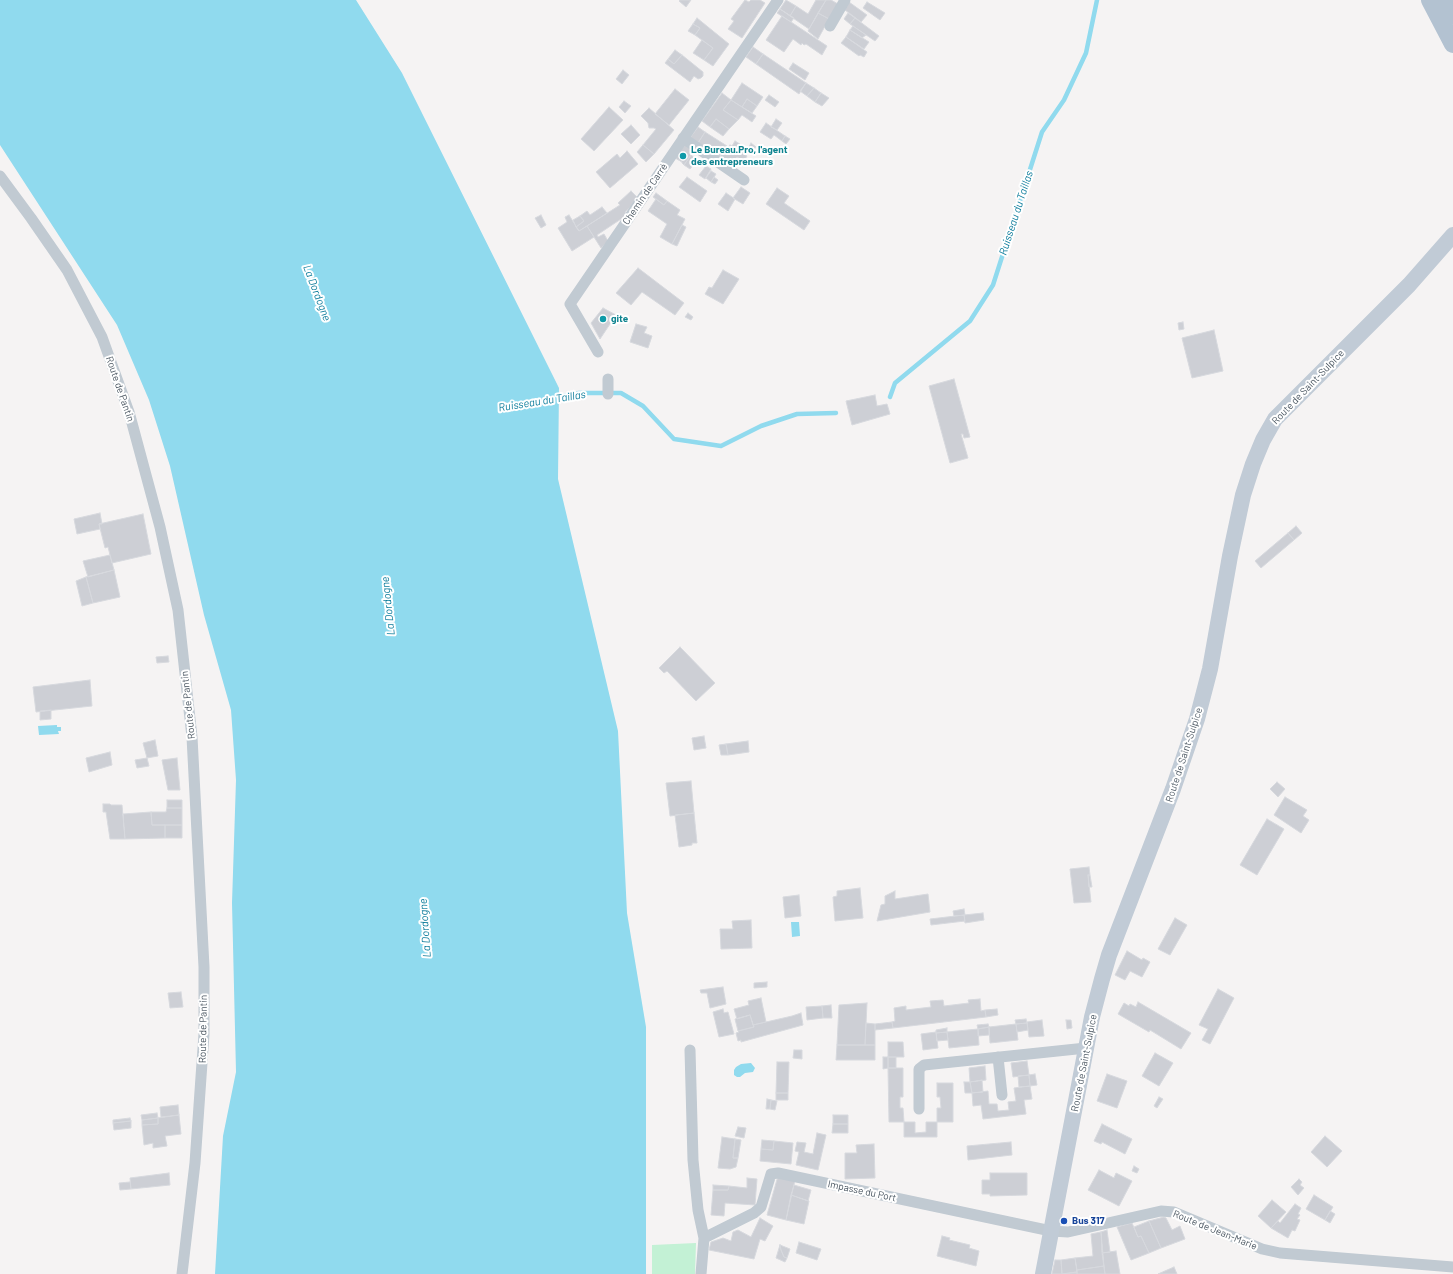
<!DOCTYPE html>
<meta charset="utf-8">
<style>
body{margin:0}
canvas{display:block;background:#f5f3f3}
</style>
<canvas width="1453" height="1274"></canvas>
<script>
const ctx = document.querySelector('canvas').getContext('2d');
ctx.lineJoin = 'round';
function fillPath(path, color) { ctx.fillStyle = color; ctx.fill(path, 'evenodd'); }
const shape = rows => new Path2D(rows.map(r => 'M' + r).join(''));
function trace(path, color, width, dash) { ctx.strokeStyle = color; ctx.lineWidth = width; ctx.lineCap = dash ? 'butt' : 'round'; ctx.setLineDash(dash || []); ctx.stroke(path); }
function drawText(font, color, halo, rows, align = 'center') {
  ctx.font = font + ' Barlow,sans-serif'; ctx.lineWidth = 4; ctx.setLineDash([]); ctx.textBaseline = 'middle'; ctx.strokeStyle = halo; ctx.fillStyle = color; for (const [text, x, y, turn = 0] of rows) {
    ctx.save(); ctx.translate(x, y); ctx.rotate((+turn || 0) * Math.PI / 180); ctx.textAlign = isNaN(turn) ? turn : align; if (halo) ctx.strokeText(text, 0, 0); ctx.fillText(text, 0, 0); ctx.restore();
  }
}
fillPath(shape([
 [696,1243,695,1274,652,1274,652,1245]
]), '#c3f1d5');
fillPath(shape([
 [0,0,356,0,402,73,559,388,558,479,618,731,627,913,646,1027,646,1274,215,1274,223,1136,236,1072,232,903,236,780,231,710,204,615,170,466,149,400,117,325,0,145],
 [57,725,57,727,61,727,61,731,58,731,59,734,39,735,38,726],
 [791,922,799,922,800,936,792,937],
 [751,1063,755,1068,753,1072,745,1073,740,1077,737,1077,734,1075,734,1070,736,1067,741,1064]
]), '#90daee');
trace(shape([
 [890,397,895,383,970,321,993,285,1042,132,1064,100,1086,53,1097,0],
 [553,398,579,393,621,393,643,406,674,439,721,446,761,426,797,414,836,413]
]), '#90daee', 4.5);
const building = shape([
 [680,0,691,0,686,7,679,1,680,0],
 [745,0,749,2,751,0,760,0,765,3,742,38,728,29,734,21,731,19,745,0],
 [786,0,796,6,790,16,780,9,786,0],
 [816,0,826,0,809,29,790,16,796,6,808,14,816,0],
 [826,0,831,0,838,4,829,19,818,13,826,0],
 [849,2,867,15,861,22,845,10,849,2],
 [867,2,885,13,880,20,863,8,867,2],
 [780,9,794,18,791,22,777,13,780,9],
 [818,13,829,19,818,39,808,31,818,13],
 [848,13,855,18,850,24,844,19,848,13],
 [782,16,827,46,822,55,806,44,804,45,802,43,801,45,793,39,784,52,766,40,782,16],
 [697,18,729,44,713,66,704,60,713,48,695,35,700,28,693,24,697,18],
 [855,18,879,36,875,41,850,24,855,18],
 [693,24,700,28,695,35,688,31,693,24],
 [853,26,866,35,862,38,850,30,853,26],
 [850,30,869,42,864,49,846,37,850,30],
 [846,37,867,52,864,57,860,55,859,56,841,43,846,37],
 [702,40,713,48,704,60,693,53,702,40],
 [753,47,763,54,756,64,746,57,753,47],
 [675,50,682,55,674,64,668,59,675,50],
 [763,54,806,83,799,94,756,64,763,54],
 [682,55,703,72,703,76,701,78,698,79,694,76,690,82,665,63,668,59,674,64,682,55],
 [793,63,809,73,805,80,789,69,793,63],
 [623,70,629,75,622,84,616,79,623,70],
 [742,83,763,97,757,106,747,99,742,107,731,100,742,83],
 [806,83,814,88,807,96,800,91,806,83],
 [814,88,821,93,815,102,807,96,814,88],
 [675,89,689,100,669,125,655,114,675,89],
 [722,93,731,100,723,110,738,120,729,129,716,119,710,127,702,121,722,93],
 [821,93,829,98,822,106,815,102,821,93],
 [769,95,779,102,775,107,765,100,769,95],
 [747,99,757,106,752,113,742,107,747,99],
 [731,100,756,116,752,122,742,115,738,120,723,110,731,100],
 [624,101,631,106,625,113,619,107,624,101],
 [609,107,623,120,594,151,581,139,609,107],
 [649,108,674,130,654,154,643,145,656,129,654,128,649,128,648,123,641,116,649,108],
 [716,119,729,129,723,136,710,127,716,119],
 [776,119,782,123,777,130,771,127,776,119],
 [766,123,785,136,782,141,774,135,771,139,760,132,766,123],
 [631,125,640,135,631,144,621,134,631,125],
 [698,127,705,132,698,143,690,138,698,127],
 [705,132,727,146,719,158,698,143,705,132],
 [785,136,790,139,786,144,782,141,785,136],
 [735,141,743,146,739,151,732,146,735,141],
 [751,143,756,147,752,152,748,149,751,143],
 [643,145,654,154,646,162,637,152,643,145],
 [685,145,694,151,684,165,682,163,682,162,675,158,685,145],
 [730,145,747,156,744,161,737,157,731,166,719,158,726,147,728,148,730,145],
 [743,146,748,149,744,154,739,151,743,146],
 [627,151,638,164,610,188,596,172,617,154,620,158,627,151],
 [691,155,697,160,690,169,684,165,691,155],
 [706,166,711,169,705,179,699,175,706,166],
 [711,171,716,174,711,182,706,178,711,171],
 [687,177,707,191,700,202,679,187,687,177],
 [714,177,718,180,715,184,711,182,714,177],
 [741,187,750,193,743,204,733,198,741,187],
 [777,188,789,196,784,203,810,221,804,230,766,204,777,188],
 [631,191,639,199,625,212,627,215,597,235,598,237,604,234,608,241,601,248,587,226,620,205,618,203,631,191],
 [656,193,667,201,664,205,653,197,656,193],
 [726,193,735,199,728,211,718,204,726,193],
 [656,199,664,205,667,201,680,210,677,215,685,219,672,244,660,237,667,224,648,211,656,199],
 [602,207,607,213,579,231,576,227,584,221,580,216,587,211,590,215,602,207],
 [541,215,546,225,541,228,535,218,541,215],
 [569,215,579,231,587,226,594,237,572,251,558,228,567,222,565,217,569,215],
 [580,216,584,221,576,227,573,220,580,216],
 [682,225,686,227,677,246,672,244,682,225],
 [638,268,684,303,675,315,642,292,631,305,616,293,638,268],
 [723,270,739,279,723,304,705,294,709,287,712,288,723,270],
 [603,308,616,315,600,339,591,323,603,308],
 [688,313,693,317,691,320,685,317,688,313],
 [1183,322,1184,329,1179,330,1178,323,1183,322],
 [636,324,647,327,644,333,652,336,648,348,630,342,636,324],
 [1214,330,1223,371,1192,378,1182,338,1214,330],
 [954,379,970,437,964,438,963,434,961,434,968,458,950,463,929,386,954,379],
 [875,395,877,406,887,404,890,414,852,425,846,401,875,395],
 [100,513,102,524,99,524,100,529,77,534,74,519,100,513],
 [143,514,151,554,112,563,108,547,105,548,99,524,143,514],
 [1296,526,1302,533,1294,540,1288,533,1296,526],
 [1288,533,1294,540,1261,568,1255,561,1288,533],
 [110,555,114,570,88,577,83,561,110,555],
 [114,570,120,597,93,603,86,577,114,570],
 [86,577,93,603,82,606,76,581,86,577],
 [680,647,715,683,696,701,667,671,664,673,659,668,680,647],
 [168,656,169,662,157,663,156,657,168,656],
 [90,680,92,706,36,712,33,687,90,680],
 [51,710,51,719,40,720,40,711,51,710],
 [704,736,706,748,694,750,692,738,704,736],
 [155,740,158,756,147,758,143,743,155,740],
 [748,741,749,752,728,755,726,744,748,741],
 [726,744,728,755,721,755,719,745,726,744],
 [110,752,112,765,89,772,86,758,110,752],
 [147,758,149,766,137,768,135,760,147,758],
 [177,758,180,790,168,790,162,760,177,758],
 [691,781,694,813,670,816,666,783,691,781],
 [1277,782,1285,789,1278,797,1270,789,1277,782],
 [1285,797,1307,810,1303,816,1309,820,1301,833,1274,815,1285,797],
 [167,800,182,800,182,808,167,808,167,800],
 [103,804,110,804,111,805,122,805,125,839,110,839,106,812,103,812,103,804],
 [167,808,182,808,182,825,152,825,151,812,166,812,167,808],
 [151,812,152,825,165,825,165,838,125,839,123,814,151,812],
 [694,813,697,843,692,843,692,845,679,847,675,815,694,813],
 [1267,819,1284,829,1257,875,1240,865,1267,819],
 [165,825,182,825,182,838,165,838,165,825],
 [1089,867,1090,875,1088,875,1091,902,1074,903,1070,869,1089,867],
 [1088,875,1090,875,1092,887,1089,887,1088,875],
 [860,888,863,918,835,921,833,897,837,896,837,891,860,888],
 [895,891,895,899,928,894,930,912,877,921,881,905,885,904,885,896,895,891],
 [799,895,801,916,785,918,783,897,799,895],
 [964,909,965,915,954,916,953,911,964,909],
 [983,913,984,920,965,923,964,915,983,913],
 [964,915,965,921,931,925,930,919,964,915],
 [1175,918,1187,925,1170,955,1158,949,1175,918],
 [751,920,752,948,721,949,720,929,733,929,732,921,751,920],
 [1127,951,1142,960,1143,958,1150,962,1142,977,1130,971,1125,980,1115,975,1127,951],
 [767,982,767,987,754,988,754,983,767,982],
 [723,987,726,1004,710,1008,707,993,701,993,700,990,723,987],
 [1218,989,1234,998,1210,1044,1202,1040,1208,1029,1199,1025,1218,989],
 [181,992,183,1007,170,1008,168,993,181,992],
 [761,998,766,1022,753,1025,750,1015,737,1019,734,1009,749,1005,748,1001,761,998],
 [980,999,981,1011,985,1010,986,1017,893,1028,892,1022,895,1021,894,1008,906,1006,906,1010,931,1007,930,1001,943,1000,944,1006,969,1003,968,1000,980,999],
 [1138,1002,1191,1033,1181,1049,1150,1030,1149,1032,1118,1014,1124,1003,1129,1006,1130,1004,1136,1007,1138,1002],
 [867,1003,865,1045,837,1045,839,1005,867,1003],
 [831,1005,832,1018,823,1018,822,1006,831,1005],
 [822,1006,823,1018,807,1020,806,1007,822,1006],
 [723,1009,724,1013,728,1012,734,1034,719,1037,713,1012,723,1009],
 [997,1009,998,1015,986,1017,985,1010,997,1009],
 [801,1013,803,1025,741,1042,741,1040,738,1041,736,1033,739,1032,738,1031,754,1027,753,1025,792,1016,801,1013],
 [750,1015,754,1027,738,1031,735,1019,750,1015],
 [1026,1019,1027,1023,1016,1024,1015,1020,1026,1019],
 [1042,1020,1044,1036,1029,1037,1027,1022,1042,1020],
 [1066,1020,1071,1020,1072,1028,1067,1029,1066,1020],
 [892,1022,893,1028,875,1030,875,1024,892,1022],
 [866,1023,875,1024,875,1045,865,1045,866,1023],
 [1027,1023,1028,1030,1017,1032,1016,1024,1027,1023],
 [988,1024,989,1027,978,1029,977,1025,988,1024],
 [1016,1024,1018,1040,990,1043,989,1027,1016,1024],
 [989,1027,989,1035,978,1036,978,1029,989,1027],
 [947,1028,947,1032,936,1033,936,1030,947,1028],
 [978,1029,979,1045,949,1048,947,1032,978,1029],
 [936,1032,938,1048,923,1050,921,1034,936,1032],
 [947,1032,948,1040,937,1041,936,1033,947,1032],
 [888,1042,903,1042,904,1057,888,1057,888,1042],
 [837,1045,875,1045,875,1060,836,1060,837,1045],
 [794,1050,802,1050,802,1059,793,1058,794,1050],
 [1155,1053,1173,1063,1159,1086,1142,1076,1155,1053],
 [883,1057,888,1057,888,1068,883,1069,883,1057],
 [888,1057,896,1057,896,1068,888,1068,888,1057],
 [1027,1061,1029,1075,1013,1077,1011,1063,1027,1061],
 [777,1062,789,1062,788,1093,776,1093,777,1062],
 [985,1066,986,1080,970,1082,969,1068,985,1066],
 [888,1068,903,1068,903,1097,900,1097,900,1108,903,1108,904,1122,889,1122,888,1068],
 [1035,1074,1037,1085,1030,1086,1029,1075,1035,1074],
 [1107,1074,1127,1081,1117,1108,1097,1101,1107,1074],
 [1029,1075,1030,1086,1019,1087,1018,1076,1029,1075],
 [982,1080,983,1092,972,1093,970,1082,982,1080],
 [964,1082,970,1082,972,1093,965,1093,964,1082],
 [937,1083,953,1083,953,1122,937,1122,937,1108,941,1108,940,1097,937,1097,937,1083],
 [1030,1086,1032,1099,1024,1100,1026,1114,983,1119,981,1105,973,1106,972,1093,988,1091,989,1104,997,1104,998,1111,1009,1110,1008,1102,1016,1101,1014,1088,1030,1086],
 [776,1093,788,1093,788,1100,776,1100,776,1093],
 [1159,1097,1163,1099,1157,1108,1154,1106,1159,1097],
 [767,1099,771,1100,770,1109,766,1109,767,1099],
 [771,1100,777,1101,775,1110,770,1109,771,1100],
 [178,1105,179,1115,161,1117,160,1107,178,1105],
 [157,1113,158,1118,142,1120,141,1115,157,1113],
 [179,1115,181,1134,165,1136,167,1146,153,1148,153,1143,144,1145,142,1125,158,1124,158,1118,179,1115],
 [833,1115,848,1115,848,1124,833,1124,833,1115],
 [130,1118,131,1121,113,1123,113,1120,130,1118],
 [158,1118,158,1124,142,1125,142,1120,158,1118],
 [131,1121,131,1128,114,1130,113,1123,131,1121],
 [904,1122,915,1122,915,1133,926,1132,926,1122,937,1122,937,1137,904,1137,904,1122],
 [833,1124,848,1124,848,1133,832,1133,833,1124],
 [1102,1124,1132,1139,1125,1154,1102,1142,1101,1144,1094,1141,1102,1124],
 [738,1127,746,1128,744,1138,735,1136,738,1127],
 [817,1133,826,1135,818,1170,796,1165,799,1152,795,1151,797,1142,806,1143,804,1152,813,1154,817,1133],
 [1325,1136,1342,1151,1327,1167,1311,1152,1325,1136],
 [722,1137,735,1139,733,1158,738,1158,736,1167,730,1169,718,1168,722,1137],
 [735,1139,741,1140,738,1158,733,1158,735,1139],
 [762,1140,774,1141,773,1150,761,1149,762,1140],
 [774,1141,793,1143,791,1164,760,1161,761,1149,773,1150,774,1141],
 [1011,1142,1012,1155,968,1160,967,1146,1011,1142],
 [874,1144,875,1178,845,1179,845,1153,857,1153,856,1145,874,1144],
 [1134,1166,1139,1169,1137,1173,1132,1171,1134,1166],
 [1099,1170,1114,1178,1116,1173,1132,1181,1119,1206,1088,1190,1099,1170],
 [169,1173,170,1185,131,1189,130,1178,169,1173],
 [990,1173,1027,1173,1027,1195,990,1196,990,1194,982,1194,982,1180,990,1180,990,1173],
 [778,1176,795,1180,786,1220,767,1215,778,1176],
 [747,1178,757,1179,755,1205,725,1203,724,1216,711,1215,713,1190,728,1190,729,1186,747,1188,747,1178],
 [1299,1179,1302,1182,1300,1185,1304,1188,1298,1195,1291,1187,1299,1179],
 [130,1182,131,1189,120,1190,119,1183,130,1182],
 [713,1185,729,1186,728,1190,713,1190,713,1185],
 [794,1185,811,1190,808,1201,791,1195,794,1185],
 [791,1195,809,1201,804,1224,786,1220,791,1195],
 [1314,1195,1333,1207,1325,1220,1306,1209,1314,1195],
 [1272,1200,1286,1212,1271,1228,1258,1216,1272,1200],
 [1295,1204,1301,1208,1298,1214,1300,1215,1297,1219,1300,1220,1295,1231,1292,1230,1288,1238,1271,1228,1278,1221,1280,1223,1295,1204],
 [1330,1211,1335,1214,1330,1223,1325,1220,1330,1211],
 [1164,1217,1166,1218,1172,1230,1180,1226,1185,1239,1161,1248,1149,1221,1164,1217],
 [760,1218,773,1226,765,1241,760,1239,754,1259,709,1250,711,1242,723,1238,731,1241,733,1232,738,1230,751,1237,760,1218],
 [1149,1221,1161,1248,1149,1253,1141,1236,1138,1237,1134,1227,1149,1221],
 [1132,1223,1138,1237,1141,1236,1149,1253,1131,1260,1117,1227,1132,1223],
 [1107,1230,1110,1252,1102,1253,1101,1232,1107,1230],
 [1101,1232,1104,1266,1077,1270,1075,1258,1093,1256,1091,1234,1101,1232],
 [942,1236,950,1238,949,1240,970,1245,969,1248,979,1251,976,1266,937,1256,942,1236],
 [799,1242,821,1249,817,1260,796,1253,799,1242],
 [780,1245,790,1249,787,1258,784,1257,781,1250,780,1245],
 [780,1245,781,1250,784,1257,787,1258,785,1262,776,1258,780,1245],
 [1116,1251,1120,1274,1105,1274,1102,1253,1116,1251],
 [1075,1258,1077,1272,1062,1274,1061,1260,1075,1258],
 [1055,1260,1061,1260,1062,1274,1077,1272,1077,1274,1052,1274,1055,1260],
 [1104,1266,1105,1274,1077,1274,1077,1270,1104,1266],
 [1174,1267,1177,1274,1158,1274,1174,1267]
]);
fillPath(building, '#cdcfd5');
trace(building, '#d7d9de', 1);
trace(shape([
 [830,26,845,0],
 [683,138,744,180],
 [0,176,31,218,67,270,102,337,129,412,160,527,178,610,192,737,204,967,204,1034,195,1163,182,1274],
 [598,352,570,304,778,0],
 [608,394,608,379],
 [690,1050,693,1160,698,1210,704,1238,701,1274],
 [998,1057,1002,1095],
 [919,1109,919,1069,924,1065,1086,1048],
 [704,1238,754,1213,761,1207,771,1174,778,1173,1051,1231,1068,1232,1161,1211,1174,1212,1262,1249,1280,1253,1453,1267]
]), '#c1cad2', 11);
trace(shape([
 [1043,1274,1092,1017,1102,979,1109,955,1173,789,1197,719,1210,669,1230,556,1243,495,1253,464,1263,440,1275,419,1409,285,1453,235]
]), '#c1cbd6', 16);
trace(shape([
 [1430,0,1453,44],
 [1445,0,1453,15]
]), '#b3c2d1', 18);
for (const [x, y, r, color] of [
 [683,156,4,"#0f9aa8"],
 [603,319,4,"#0f9aa8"],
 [1064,1221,4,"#1a4fb4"]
]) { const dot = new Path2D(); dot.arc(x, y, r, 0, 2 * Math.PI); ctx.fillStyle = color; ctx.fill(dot); trace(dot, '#fff', 1.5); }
drawText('bold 10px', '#0d838f', '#fff', [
 ["Le Bureau.Pro, l'agent",691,150],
 ["des entrepreneurs",691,162],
 ["gite",611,319]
], 'left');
drawText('10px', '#4a5661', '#fff', [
 ["Chemin de Carré",645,194,-56],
 ["Route de Saint-Sulpice",1308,387,-46],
 ["Route de Pantin",120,389,71],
 ["Route de Pantin",188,705,-96],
 ["Route de Saint-Sulpice",1184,755,-72],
 ["Route de Pantin",203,1029,-89],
 ["Route de Saint-Sulpice",1084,1063,-79],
 ["Impasse du Port",862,1191,12],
 ["Route de Jean-Marie",1215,1230,22]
]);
drawText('bold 10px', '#164399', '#fff', [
 ["Bus 317",1072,1221]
], 'left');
drawText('italic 11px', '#0c7c9b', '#fff', [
 ["Ruisseau du Taillas",1016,213,-72],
 ["La Dordogne",317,293,69],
 ["Ruisseau du Taillas",542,401,-9],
 ["La Dordogne",388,606,-96],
 ["La Dordogne",425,928,-94]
]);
</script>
